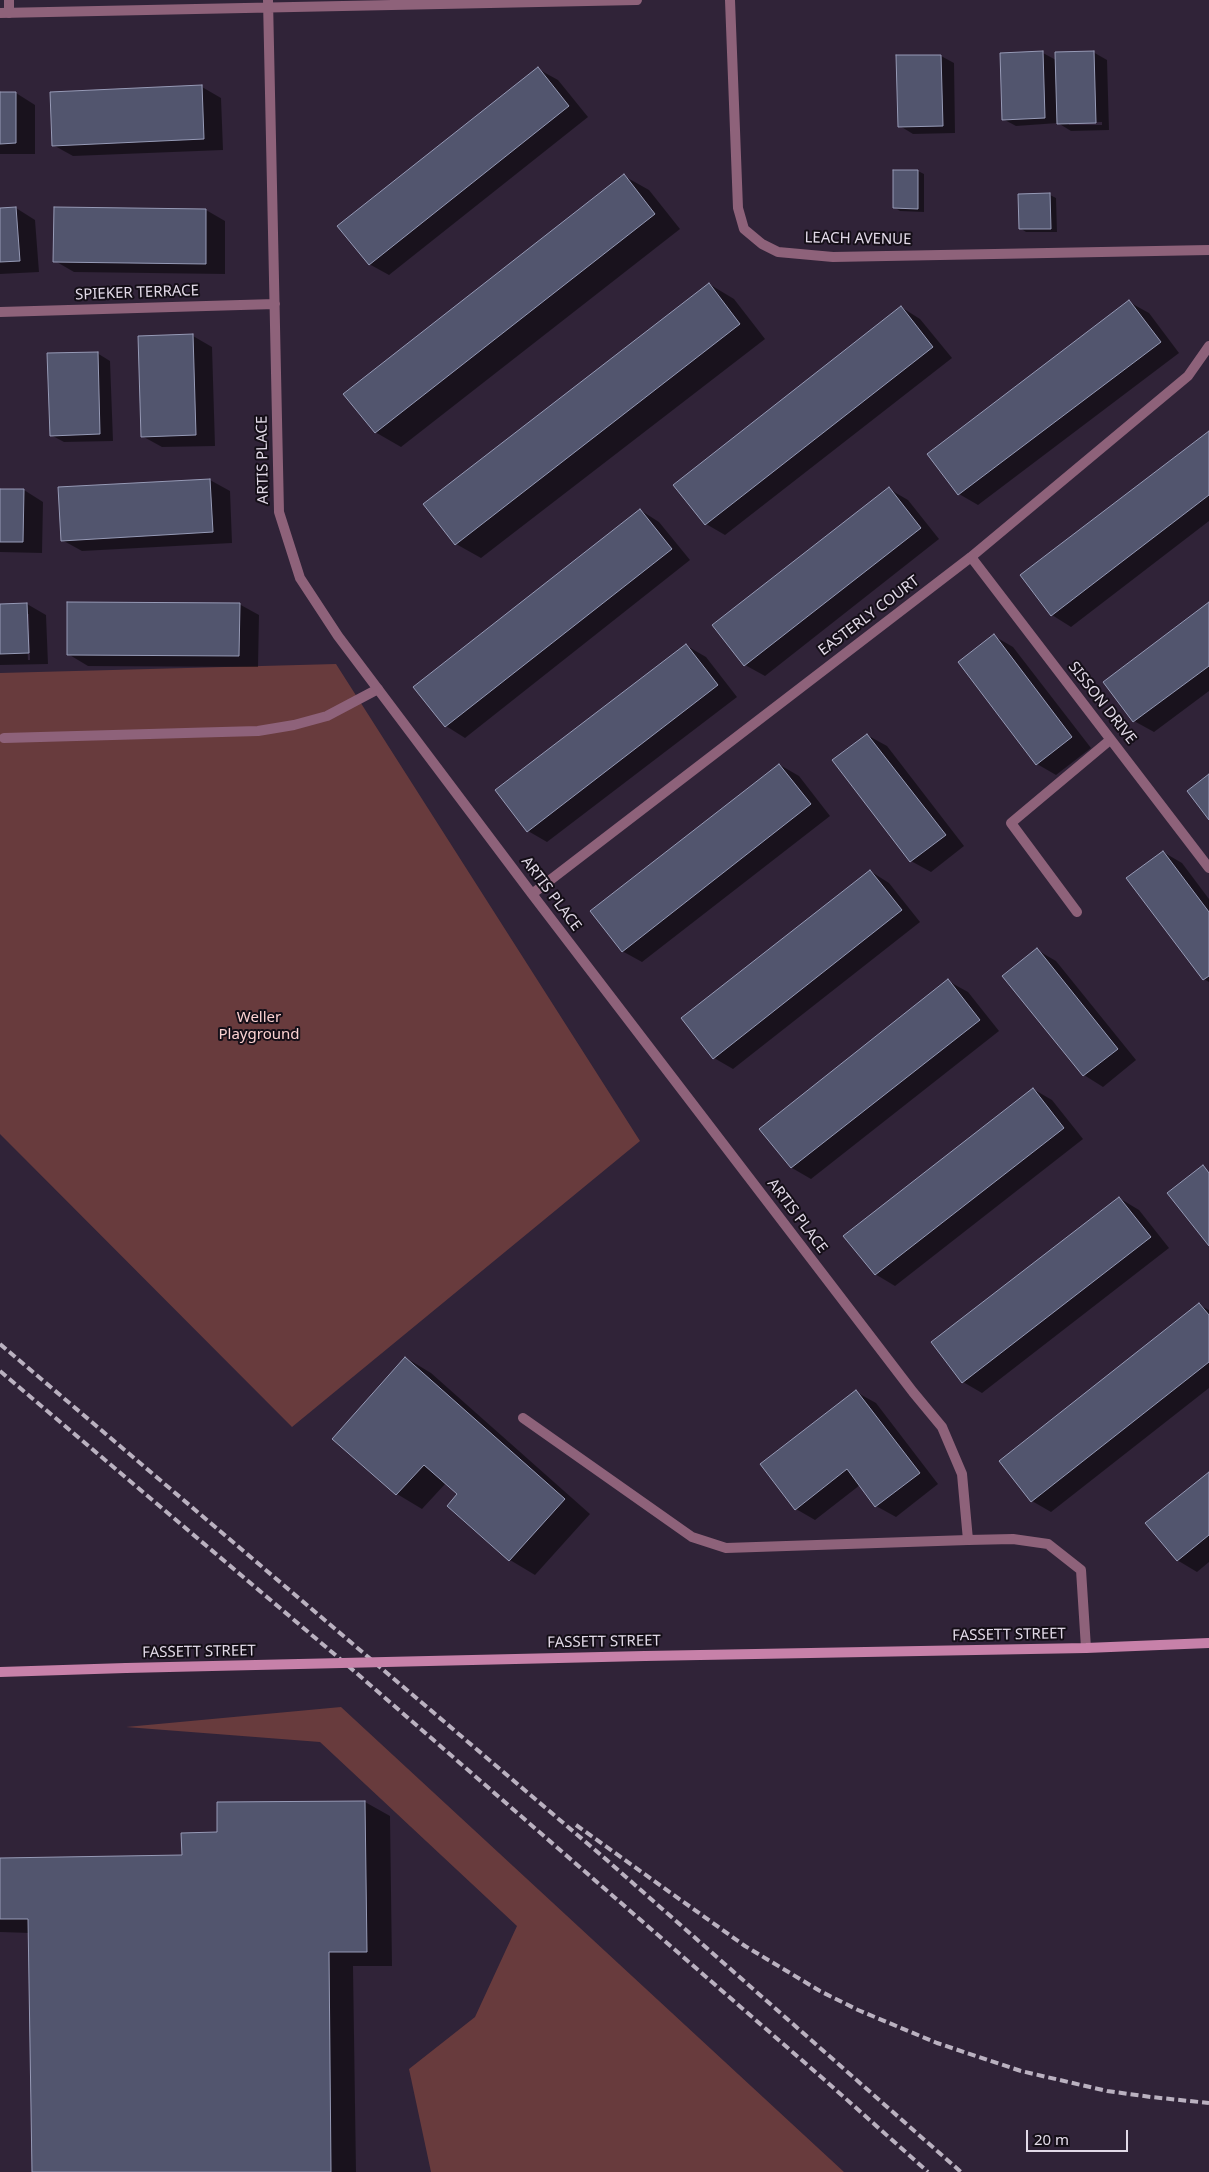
<!DOCTYPE html>
<style>
body{margin:0}
#map{position:relative;width:1209px;height:2172px;overflow:hidden;background:#302338;font-family:"Noto Sans",sans-serif}
canvas{display:block}
.scale{position:absolute;left:1026px;top:2130px;width:102px;height:22px;box-sizing:border-box;border:2px solid #e2dae8;border-top:0;padding-left:6px;font-size:15px;line-height:18px;white-space:nowrap;color:#e2dae8;-webkit-text-stroke:4px #150f18;paint-order:stroke}
</style>
<div id="map">
<canvas width="1209" height="2172"></canvas>
<div class="scale">20 m</div>
</div>
<script>
const ctx = document.querySelector('canvas').getContext('2d');
ctx.lineJoin = 'round';
function fillPath(path, color) { ctx.fillStyle = color; ctx.fill(path, 'evenodd'); }
const shape = rows => new Path2D(rows.map(r => 'M' + r).join(''));
function trace(path, color, width, dash) { ctx.strokeStyle = color; ctx.lineWidth = width; ctx.lineCap = dash ? 'butt' : 'round'; ctx.setLineDash(dash || []); ctx.stroke(path); }
function drawText(font, color, halo, rows, align = 'center') {
  ctx.font = font + ' "Noto Sans",sans-serif'; ctx.lineWidth = 4; ctx.setLineDash([]); ctx.textBaseline = 'middle'; ctx.strokeStyle = halo; ctx.fillStyle = color; for (const [text, x, y, turn = 0] of rows) {
    ctx.save(); ctx.translate(x, y); ctx.rotate((+turn || 0) * Math.PI / 180); ctx.textAlign = isNaN(turn) ? turn : align; if (halo) ctx.strokeText(text, 0, 0); ctx.fillText(text, 0, 0); ctx.restore();
  }
}
fillPath(shape([
 [336,664,640,1141,292,1427,0,1134,0,673],
 [341,1707,844,2172,431,2172,409,2069,475,2017,517,1926,320,1742,126,1727]
]), '#683b3d');
fillPath(shape([
 [1093,52,1107,60,1109,130,1071,131,1058,123,1016,126,1003,119,1043,53,1056,60],
 [1102,122,1102,125,1069,125,1069,123],
 [941,56,954,63,955,133,913,134,900,126],
 [538,69,558,80,588,117,389,275,369,264],
 [202,87,221,98,223,150,73,156,53,145],
 [16,93,35,105,35,154,0,154,0,94],
 [895,171,918,171,924,174,924,212,900,211,894,207],
 [624,176,649,190,680,229,401,447,375,432],
 [1050,195,1056,198,1057,232,1026,232,1020,228],
 [16,208,35,220,39,272,0,274,0,209],
 [206,210,225,221,225,274,74,272,55,261],
 [709,284,734,299,765,339,481,558,456,544],
 [1129,302,1149,313,1179,353,978,505,959,494],
 [901,307,920,319,952,358,725,535,706,524],
 [193,336,212,347,215,446,162,447,142,436],
 [97,353,110,361,113,441,64,442,51,435],
 [1209,432,1209,521,1071,627,1052,615,1022,576],
 [210,480,230,491,232,543,82,551,62,540,59,489],
 [889,489,908,500,939,539,765,676,745,665],
 [0,490,24,490,43,502,42,553,0,552],
 [640,510,659,522,690,560,465,738,446,726],
 [27,604,46,615,48,664,0,665,0,605],
 [26,614,29,614,30,660,28,660],
 [239,604,259,615,258,667,88,666,68,654],
 [1209,604,1209,691,1154,732,1134,721,1105,682],
 [994,636,1013,647,1091,748,1056,775,1037,764],
 [687,646,706,657,737,697,547,842,528,831],
 [867,735,887,746,964,846,931,872,911,861],
 [780,765,799,776,830,816,642,962,622,951],
 [1163,852,1182,863,1209,899,1209,982,1204,979],
 [870,871,889,883,920,922,733,1069,714,1058],
 [1037,950,1056,961,1136,1060,1103,1087,1084,1075,1004,976],
 [948,981,968,992,999,1031,811,1179,792,1168,761,1129],
 [1033,1089,1052,1100,1083,1139,895,1286,875,1274],
 [1119,1198,1139,1210,1169,1248,982,1393,963,1382],
 [1199,1305,1209,1310,1209,1388,1051,1512,1032,1501],
 [406,1358,431,1373,590,1514,535,1575,510,1560,448,1506,459,1494,446,1483,422,1509,397,1494,334,1438],
 [856,1392,876,1403,938,1484,896,1517,876,1506,860,1485,815,1520,796,1509],
 [1209,1473,1209,1562,1197,1572,1177,1560],
 [365,1802,390,1816,392,1966,353,1966,356,2172,33,2172,30,1933,0,1932,0,1859,183,1856]
]), '#0007');
const building = shape([
 [1043,51,1045,118,1002,120,1000,53,1043,51],
 [1094,51,1096,123,1057,124,1055,52,1094,51],
 [896,55,941,55,943,126,898,127,896,55],
 [538,67,569,106,369,265,337,226,538,67],
 [202,85,204,139,52,146,50,92,202,85],
 [0,92,16,92,16,143,0,144,0,92],
 [893,170,918,170,918,209,893,208,893,170],
 [624,174,655,214,375,433,343,394,624,174],
 [1050,193,1051,229,1019,229,1018,194,1050,193],
 [16,207,20,261,0,262,0,208,16,207],
 [54,207,206,209,206,264,53,262,54,207],
 [709,283,740,324,455,545,423,504,709,283],
 [1129,300,1161,342,958,495,927,454,1129,300],
 [901,306,933,347,705,525,673,485,901,306],
 [193,334,196,435,141,437,138,336,193,334],
 [98,352,100,434,50,436,47,353,98,352],
 [1209,431,1209,495,1051,616,1020,575,1209,431],
 [210,479,213,532,61,541,58,487,210,479],
 [889,487,921,528,744,666,712,625,889,487],
 [0,489,24,489,23,542,0,542,0,489],
 [640,509,672,549,445,727,413,687,640,509],
 [67,602,240,603,239,656,67,655,67,602],
 [1209,602,1209,666,1133,722,1103,682,1209,602],
 [27,603,29,653,0,654,0,604,27,603],
 [994,634,1072,737,1036,765,958,662,994,634],
 [686,644,718,685,527,832,495,790,686,644],
 [867,734,946,835,910,862,832,760,867,734],
 [779,764,811,804,622,952,590,911,779,764],
 [1209,774,1209,820,1187,791,1209,774],
 [1163,851,1209,912,1209,976,1203,980,1126,878,1163,851],
 [870,870,902,910,713,1059,681,1018,870,870],
 [1037,948,1118,1049,1083,1076,1002,976,1037,948],
 [948,979,980,1020,791,1168,759,1129,948,979],
 [1033,1088,1064,1128,875,1275,843,1236,1033,1088],
 [1203,1165,1209,1173,1209,1246,1167,1193,1203,1165],
 [1119,1197,1151,1237,962,1383,931,1342,1119,1197],
 [1199,1303,1209,1315,1209,1362,1031,1502,999,1461,1199,1303],
 [405,1357,565,1499,509,1561,447,1506,457,1494,424,1465,396,1495,332,1439,405,1357],
 [856,1390,920,1473,875,1507,847,1469,795,1510,760,1464,856,1390],
 [1209,1472,1209,1535,1177,1561,1145,1523,1209,1472],
 [365,1801,367,1952,329,1952,331,2172,32,2172,28,1919,0,1919,0,1858,182,1855,181,1833,217,1832,217,1802,365,1801]
]);
fillPath(building, '#52556e');
trace(building, '#969ab6', 1);
trace(shape([
 [9,0,9,13],
 [4,738,258,731,294,725,327,716,378,689],
 [1077,912,1011,823,1110,740],
 [523,1418,692,1537,726,1548,968,1540]
]), '#8e627a', 10);
trace(shape([
 [268,0,279,512,300,578,338,636,532,894,913,1392,942,1427,962,1474,968,1540,1013,1539,1048,1544,1081,1570,1086,1648],
 [730,0,738,208,744,229,762,244,778,252,833,257,1209,250],
 [0,13,637,0],
 [0,312,275,304],
 [971,557,1209,868],
 [532,894,971,557,1188,376,1209,346]
]), '#8e627a', 10);
trace(shape([
 [645,1656,1086,1648,1209,1643],
 [0,1672,126,1668]
]), '#c781a9', 10);
trace(shape([
 [0,1344,601,1855,961,2172],
 [0,1371,346,1664,827,2082,928,2172],
 [576,1825,745,1946,820,1991,858,2010,937,2043,1021,2071,1107,2091,1151,2097,1209,2103]
]), '#bab1c0', 4, [8, 4]);
trace(shape([
 [126,1668,645,1656]
]), '#c781a9', 10);
drawText('15px', '#e2dae8', '#150f18', [
 ["LEACH AVENUE",858,239,1],
 ["SPIEKER TERRACE",137,293,-2],
 ["ARTIS PLACE",263,460,-91],
 ["EASTERLY COURT",869,616,-37],
 ["SISSON DRIVE",1102,703,52],
 ["ARTIS PLACE",551,894,53],
 ["ARTIS PLACE",797,1216,53],
 ["FASSETT STREET",1009,1635,-1],
 ["FASSETT STREET",604,1642,-1],
 ["FASSETT STREET",199,1652,-1]
]);
drawText('15px', '#fcd2d2', '#150f18', [
 ["Weller",259,1018],
 ["Playground",259,1035]
]);
</script>
